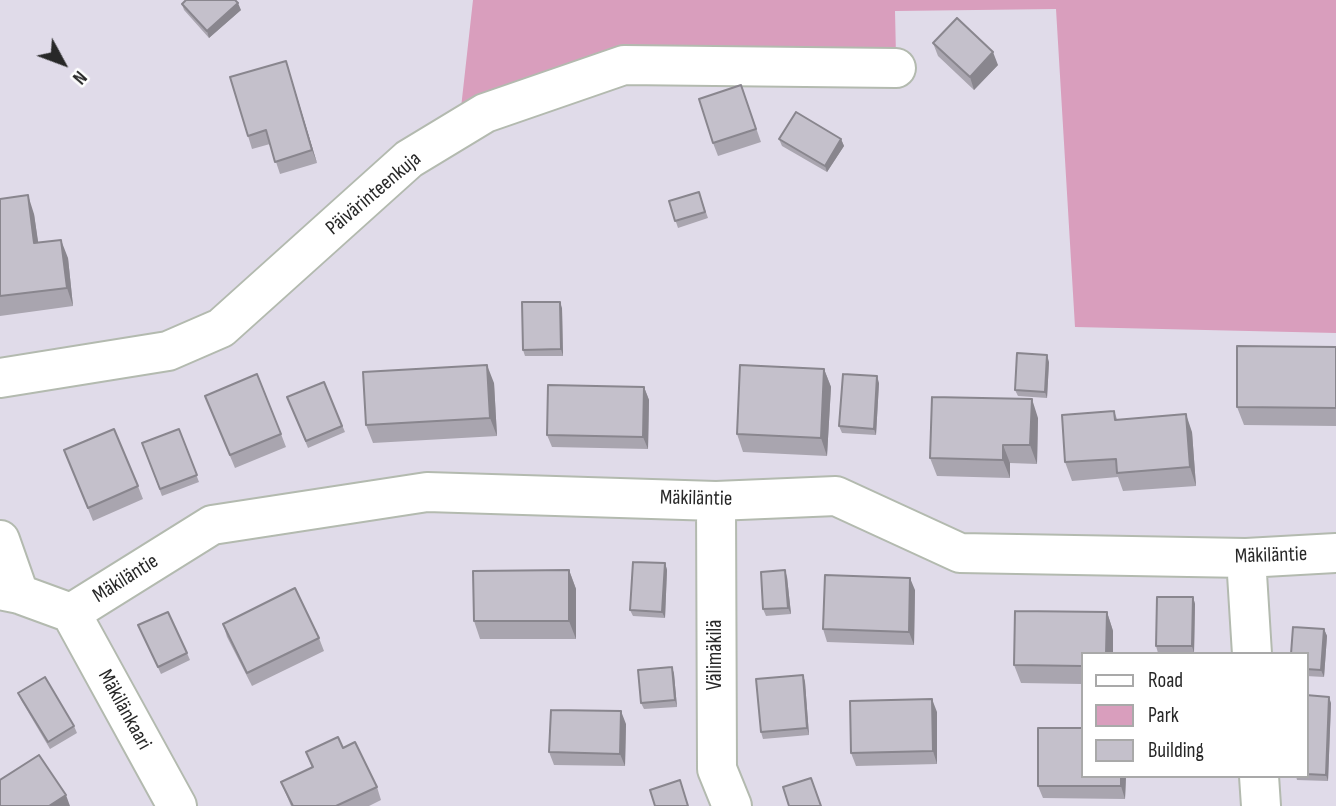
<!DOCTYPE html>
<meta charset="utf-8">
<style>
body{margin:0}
#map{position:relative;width:1336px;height:806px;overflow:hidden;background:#e0dbe9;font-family:"Sofia Sans Condensed",sans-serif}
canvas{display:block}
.legend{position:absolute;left:1081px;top:652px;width:228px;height:126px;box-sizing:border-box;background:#fff;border:2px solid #a9a9a9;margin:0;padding:9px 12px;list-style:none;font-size:21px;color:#282828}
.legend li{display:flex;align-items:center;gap:14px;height:35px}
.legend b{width:35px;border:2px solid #a9a9a9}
.north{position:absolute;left:28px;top:28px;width:70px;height:70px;-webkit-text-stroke:5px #fff;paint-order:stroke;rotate:131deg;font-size:19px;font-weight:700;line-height:28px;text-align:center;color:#282828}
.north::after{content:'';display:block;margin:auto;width:24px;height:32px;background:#282828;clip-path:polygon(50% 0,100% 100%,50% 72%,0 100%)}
</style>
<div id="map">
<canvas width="1336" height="806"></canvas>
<ul class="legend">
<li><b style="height:9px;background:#fff"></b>Road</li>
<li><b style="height:19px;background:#d99ebd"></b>Park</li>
<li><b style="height:19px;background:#c4c0cb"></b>Building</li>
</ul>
<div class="north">N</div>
</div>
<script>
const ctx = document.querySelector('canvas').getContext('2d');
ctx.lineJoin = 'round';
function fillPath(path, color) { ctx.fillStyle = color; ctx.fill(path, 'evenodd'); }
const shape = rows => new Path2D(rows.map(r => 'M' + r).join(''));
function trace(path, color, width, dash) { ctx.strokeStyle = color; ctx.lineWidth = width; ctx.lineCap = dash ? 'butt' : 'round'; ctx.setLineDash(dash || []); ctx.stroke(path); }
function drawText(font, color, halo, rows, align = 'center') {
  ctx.font = font + ' "Sofia Sans Condensed",sans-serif'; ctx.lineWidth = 7; ctx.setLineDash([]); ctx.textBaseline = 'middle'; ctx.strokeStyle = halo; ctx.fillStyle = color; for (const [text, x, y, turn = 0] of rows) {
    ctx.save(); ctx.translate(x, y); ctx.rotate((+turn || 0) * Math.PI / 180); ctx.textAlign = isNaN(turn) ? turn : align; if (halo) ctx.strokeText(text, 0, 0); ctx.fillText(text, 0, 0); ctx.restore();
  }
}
fillPath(shape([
 [473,0,1336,0,1336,333,1075,327,1056,9,895,11,896,56,631,49,461,108]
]), '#d99ebd');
const minor = shape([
 [0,378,168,351,221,328,409,159,485,113,624,65,896,68],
 [716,501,717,769,732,806],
 [0,540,19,594],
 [1246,558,1252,654],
 [0,590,19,594,71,613],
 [71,613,212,525,427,492,716,501,836,496,960,553,1246,558,1336,553],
 [71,613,177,806],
 [1259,776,1261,806]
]);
trace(minor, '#b3baaf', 42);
trace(minor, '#fff', 38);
fillPath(shape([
 [182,4,241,10,209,38,184,10],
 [933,43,998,65,974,90,938,56],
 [286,61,317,163,280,174,270,144,252,149,248,136],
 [741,85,761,142,718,156,713,143],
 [779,139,841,139,844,146,827,172,782,146],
 [699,192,708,218,678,228,669,201],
 [0,199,34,214,38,243,68,258,73,306,0,316],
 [562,308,563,356,525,356,523,350],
 [1336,347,1336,426,1244,425,1237,407],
 [1049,362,1047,398,1018,396,1015,390],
 [824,369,831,387,827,456,743,452,737,434],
 [324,382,345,432,308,448,287,397],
 [494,383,497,436,373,443,366,425],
 [879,383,876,435,842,433,839,426],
 [644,387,649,400,648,449,552,447,547,435],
 [205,396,281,434,286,447,235,468],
 [1114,411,1117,419,1192,432,1196,486,1123,491,1118,477,1072,481,1065,462],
 [1038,418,1037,464,1010,463,1010,478,937,476,930,458],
 [179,429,199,482,162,496,142,443],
 [64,450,138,486,143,499,93,521],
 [665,563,667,570,665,618,633,616,630,610],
 [569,570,576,589,576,639,480,639,474,621],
 [787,577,791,614,766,616,763,609],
 [915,590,914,645,827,642,823,629],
 [1193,597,1195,604,1194,653,1158,653,1156,646],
 [1107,612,1113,631,1082,654,1082,684,1021,683,1014,665],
 [223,624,319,638,324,651,252,686,227,637],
 [138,625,187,653,190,660,161,674],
 [1324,629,1327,636,1324,677,1306,676,1306,654],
 [672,667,674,674,677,707,644,709,641,703],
 [803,675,805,682,809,735,763,739,761,732],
 [18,693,74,726,77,733,50,749,21,700],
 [1306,695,1331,703,1328,781,1297,780,1296,776,1306,776],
 [937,712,937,764,856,766,851,753],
 [626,724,625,766,554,765,549,752],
 [343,748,377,787,381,800,369,806,291,806,281,782,312,768,306,752],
 [1082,776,1126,776,1125,799,1043,798,1038,786]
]), '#a9a5af');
fillPath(shape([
 [238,3,241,10,209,38,207,31],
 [993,52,998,65,974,90,970,77],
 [286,61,290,74,317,163,312,150],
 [841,139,844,146,827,172,825,166],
 [28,195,34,214,41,261,34,243],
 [61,240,68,258,73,306,67,288],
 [560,302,562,308,563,356,561,349],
 [1047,355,1049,362,1047,398,1045,392],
 [487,365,494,383,497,436,490,418],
 [824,369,831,387,827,456,821,438],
 [877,376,879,383,876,435,874,429],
 [644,387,649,400,648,449,643,437],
 [1032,399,1038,418,1037,464,1030,445],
 [1186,414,1192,432,1196,486,1190,467],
 [1003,445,1010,463,1010,478,1003,460],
 [665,563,667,570,665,618,662,612],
 [569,570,576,589,576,639,569,621],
 [785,570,787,577,791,614,788,608],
 [910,578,915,590,914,645,909,632],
 [1193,597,1195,604,1194,653,1192,646],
 [1107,612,1113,631,1113,654,1106,654],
 [1324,629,1327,636,1324,677,1321,670],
 [672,667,674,674,677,707,675,700],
 [803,675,805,682,809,735,807,728],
 [1329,697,1331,703,1328,781,1326,775],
 [932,699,937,712,937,764,933,751],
 [621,711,626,724,625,766,620,754],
 [1121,776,1126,776,1125,799,1121,786],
 [66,795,70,806,49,806]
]), '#89868e');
const building = shape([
 [186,0,235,0,238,3,207,31,182,4,186,0],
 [957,18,993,52,970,77,933,43,957,18],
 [286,61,312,150,275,162,266,130,248,136,230,77,286,61],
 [741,85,756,129,713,143,699,99,741,85],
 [796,112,841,139,825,166,779,139,796,112],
 [699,192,705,212,675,221,669,201,699,192],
 [28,195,34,243,61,240,67,288,0,296,0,199,28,195],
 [522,302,560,302,561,349,523,350,522,302],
 [1237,346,1336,347,1336,408,1237,407,1237,346],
 [1017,353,1047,355,1045,392,1015,390,1017,353],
 [487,365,490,418,366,425,363,372,487,365],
 [740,365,824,369,821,438,737,434,740,365],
 [257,374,281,434,230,455,205,396,257,374],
 [843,374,877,376,874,429,839,426,843,374],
 [324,382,342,426,306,441,287,397,324,382],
 [548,385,644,387,643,437,547,435,548,385],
 [932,397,1032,399,1030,445,1003,445,1003,460,930,458,932,397],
 [1114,411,1115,420,1186,414,1190,467,1117,473,1116,459,1065,462,1062,415,1114,411],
 [114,429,138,486,88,508,64,450,114,429],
 [179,429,197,475,160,489,142,443,179,429],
 [633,562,665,563,662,612,630,610,633,562],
 [569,570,569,621,474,621,473,571,569,570],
 [785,570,788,608,763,609,761,572,785,570],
 [825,575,910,578,909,632,823,629,825,575],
 [295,588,319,638,247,673,223,624,295,588],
 [1157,597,1193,597,1192,646,1156,646,1157,597],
 [1015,611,1107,612,1106,654,1082,654,1082,666,1014,665,1015,611],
 [168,612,187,653,158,667,138,625,168,612],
 [1293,627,1324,629,1321,670,1306,669,1306,654,1291,654,1293,627],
 [672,667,675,700,641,703,638,670,672,667],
 [803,675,807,728,761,732,756,679,803,675],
 [45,677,74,726,48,742,18,693,45,677],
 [1306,695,1329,697,1326,775,1306,774,1306,695],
 [932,699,933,751,851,753,850,701,932,699],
 [551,710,621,711,620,754,549,752,551,710],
 [1038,728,1082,728,1082,776,1121,776,1121,786,1038,786,1038,728],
 [338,737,343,748,355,742,377,787,336,806,293,806,281,782,313,767,306,752,338,737],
 [39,755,66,795,49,806,0,806,0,780,39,755],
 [811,778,821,806,789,806,783,787,811,778],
 [680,780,688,806,655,806,650,790,680,780]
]);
fillPath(building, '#c4c0cb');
trace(building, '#89868e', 2);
drawText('21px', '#282828', '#fff', [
 ["Päivärinteenkuja",374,194,-40],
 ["Mäkiläntie",696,499,1],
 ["Mäkiläntie",1271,556,-2],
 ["Mäkiläntie",126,579,-32],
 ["Välimäkilä",716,655,-90],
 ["Mäkilänkaari",124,710,61]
]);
</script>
